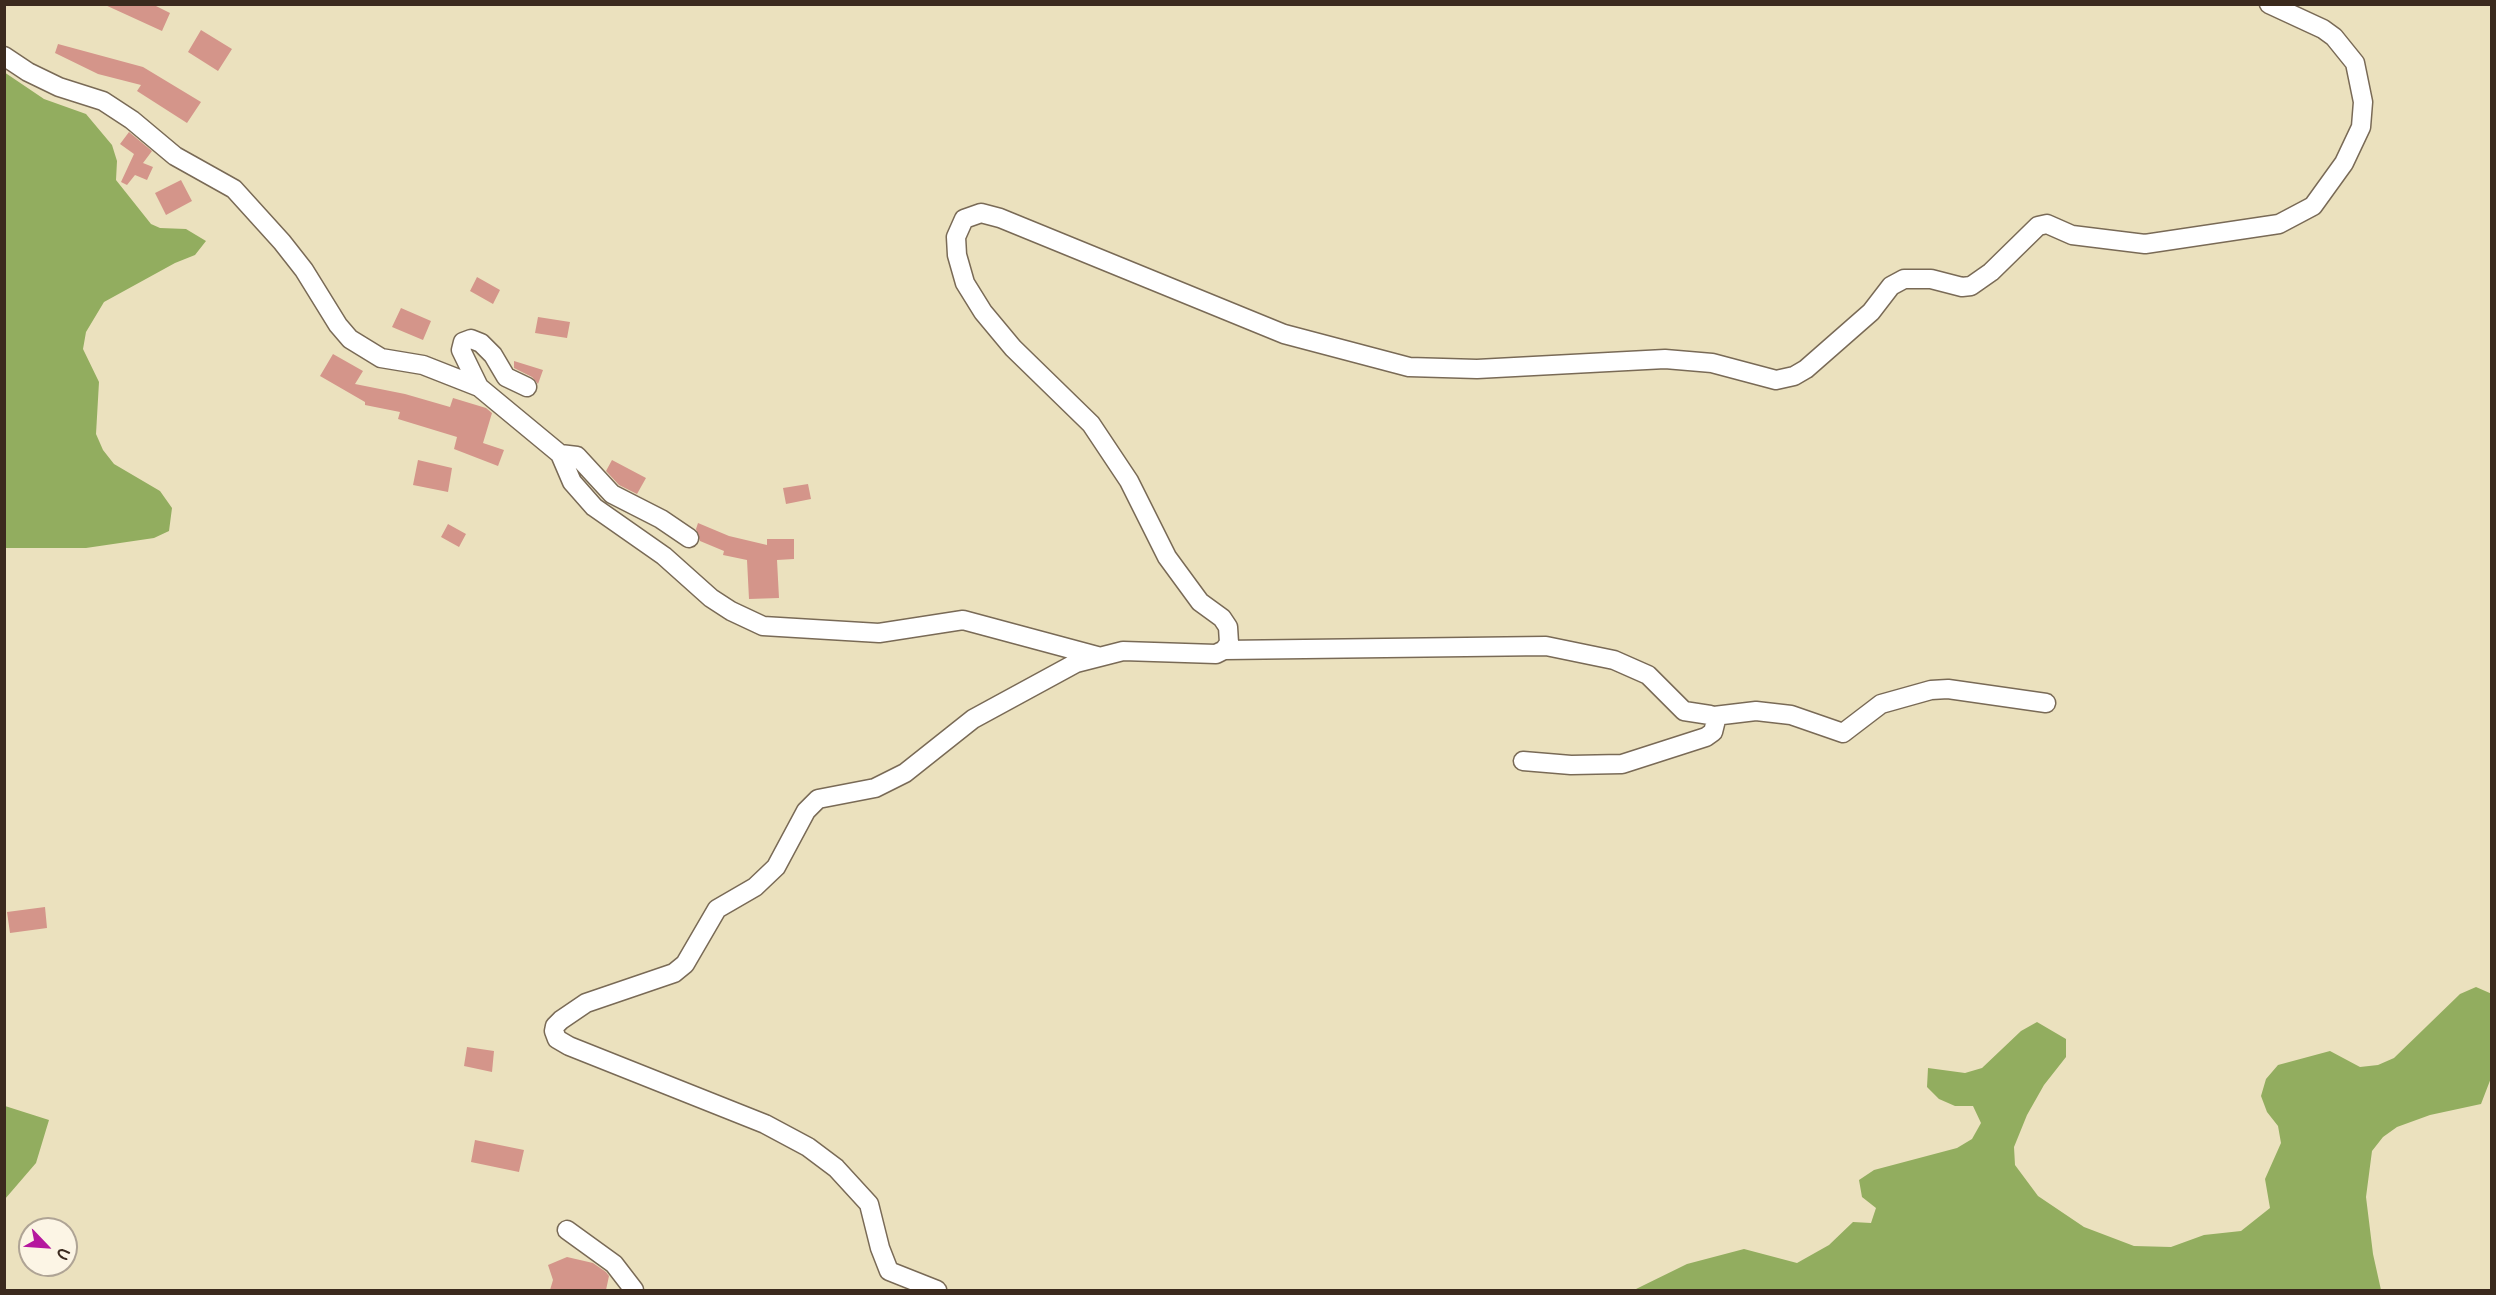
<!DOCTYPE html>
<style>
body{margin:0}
#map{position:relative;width:2496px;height:1295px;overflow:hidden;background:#ebe1be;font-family:Pangolin,sans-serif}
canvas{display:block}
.frame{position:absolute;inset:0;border:6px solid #3b2a1e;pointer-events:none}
.north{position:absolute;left:18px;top:1217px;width:60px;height:60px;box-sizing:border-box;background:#fcf5e5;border:2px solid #afa495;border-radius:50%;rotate:115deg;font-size:16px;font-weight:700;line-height:24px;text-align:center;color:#3b2a1e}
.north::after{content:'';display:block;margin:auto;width:21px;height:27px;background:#b5179e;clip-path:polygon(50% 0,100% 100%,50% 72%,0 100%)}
</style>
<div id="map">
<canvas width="2496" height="1295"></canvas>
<div class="frame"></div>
<div class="north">U</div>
</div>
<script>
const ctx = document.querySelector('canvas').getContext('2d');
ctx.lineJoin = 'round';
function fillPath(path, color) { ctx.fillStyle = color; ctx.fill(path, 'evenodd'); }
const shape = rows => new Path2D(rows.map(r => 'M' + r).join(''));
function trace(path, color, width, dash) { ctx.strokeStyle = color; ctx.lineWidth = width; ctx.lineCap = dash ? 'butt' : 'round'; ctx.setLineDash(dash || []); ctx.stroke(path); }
fillPath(shape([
 [4,72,44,99,86,114,112,145,117,161,116,180,151,224,160,228,186,229,206,241,195,255,175,263,104,302,86,332,83,349,99,382,96,434,103,450,114,464,160,491,172,508,169,531,154,538,86,548,5,548],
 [2476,987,2492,994,2491,1078,2481,1104,2430,1115,2397,1127,2383,1137,2372,1151,2366,1197,2373,1254,2381,1290,1620,1290,1636,1289,1687,1264,1744,1249,1797,1263,1829,1245,1853,1222,1871,1223,1876,1208,1862,1197,1859,1180,1874,1170,1957,1148,1972,1139,1981,1123,1973,1106,1955,1106,1939,1099,1927,1087,1928,1068,1965,1073,1982,1068,2021,1031,2037,1022,2066,1039,2066,1057,2044,1085,2027,1115,2014,1147,2015,1165,2038,1196,2084,1227,2134,1246,2171,1247,2204,1235,2241,1231,2270,1208,2265,1179,2281,1143,2278,1126,2267,1112,2261,1096,2266,1079,2278,1065,2330,1051,2360,1067,2378,1065,2394,1058,2460,994],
 [5,1106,49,1120,36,1163,5,1199]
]), '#92ad5f');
fillPath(shape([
 [103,4,152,4,170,13,162,31],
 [201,30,232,49,218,71,188,52],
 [58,44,143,67,201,102,187,123,137,91,141,85,98,74,55,53],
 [129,132,152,151,143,163,153,167,147,180,135,175,127,185,121,182,134,154,120,144],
 [181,180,192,201,166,215,155,193],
 [477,277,500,290,493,304,470,291],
 [401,308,431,321,423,340,392,327],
 [538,317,570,322,567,338,535,333],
 [333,354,363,371,355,384,405,394,450,407,453,398,486,408,492,413,483,443,504,450,498,466,454,449,457,437,398,419,400,412,365,405,365,402,320,376],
 [514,361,543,370,538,384,532,377,514,368],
 [418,460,452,468,448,492,413,485],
 [612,460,646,478,637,494,619,485,606,471],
 [808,484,811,499,786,504,783,488],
 [698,523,729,536,767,545,767,539,794,539,794,559,777,560,779,598,749,599,747,560,723,555,724,551,700,541,696,529],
 [448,524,466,534,459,547,441,537],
 [45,907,47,928,10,933,7,912],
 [467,1047,494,1051,492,1072,464,1066],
 [475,1140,524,1150,519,1172,471,1162],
 [567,1257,593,1263,606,1272,609,1276,606,1290,550,1290,553,1280,548,1265]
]), '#d4958a');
const street = shape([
 [4,56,28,72,59,87,103,101,132,120,175,156,234,189,282,242,304,270,338,325,350,339,381,358,423,365,479,387,560,454,572,482,594,507,664,556,711,598,731,611,763,626,879,633,963,620,1097,656],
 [479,387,461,350,463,342,471,339,481,343,493,355,506,377,527,387],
 [560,454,577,456,612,494,661,519,689,538],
 [1224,650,1546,646,1614,660,1648,675,1684,711,1710,715,1716,720,1713,732,1706,737,1622,764,1571,765,1523,761],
 [1714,716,1756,711,1791,715,1843,733,1881,704,1931,690,1948,689,2046,703],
 [567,1230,614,1264,634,1290],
 [937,1290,889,1271,880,1248,869,1204,836,1168,808,1147,765,1124,569,1046,557,1039,554,1031,555,1026,561,1020,586,1003,674,973,685,964,717,909,755,887,776,867,806,811,818,799,875,788,905,773,973,719,1076,663,1123,651,1216,654,1224,650,1229,643,1228,627,1222,618,1200,602,1167,557,1129,481,1091,424,1013,348,983,312,965,283,957,255,956,237,964,219,981,213,1000,218,1284,334,1409,367,1477,369,1665,359,1712,363,1776,380,1794,376,1806,369,1871,312,1891,286,1904,279,1931,279,1962,287,1971,286,1991,272,2038,226,2047,224,2072,235,2145,244,2279,224,2313,206,2344,163,2361,127,2363,102,2355,63,2334,37,2323,29,2269,4]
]);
trace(street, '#796a56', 21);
trace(street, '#fff', 18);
</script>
